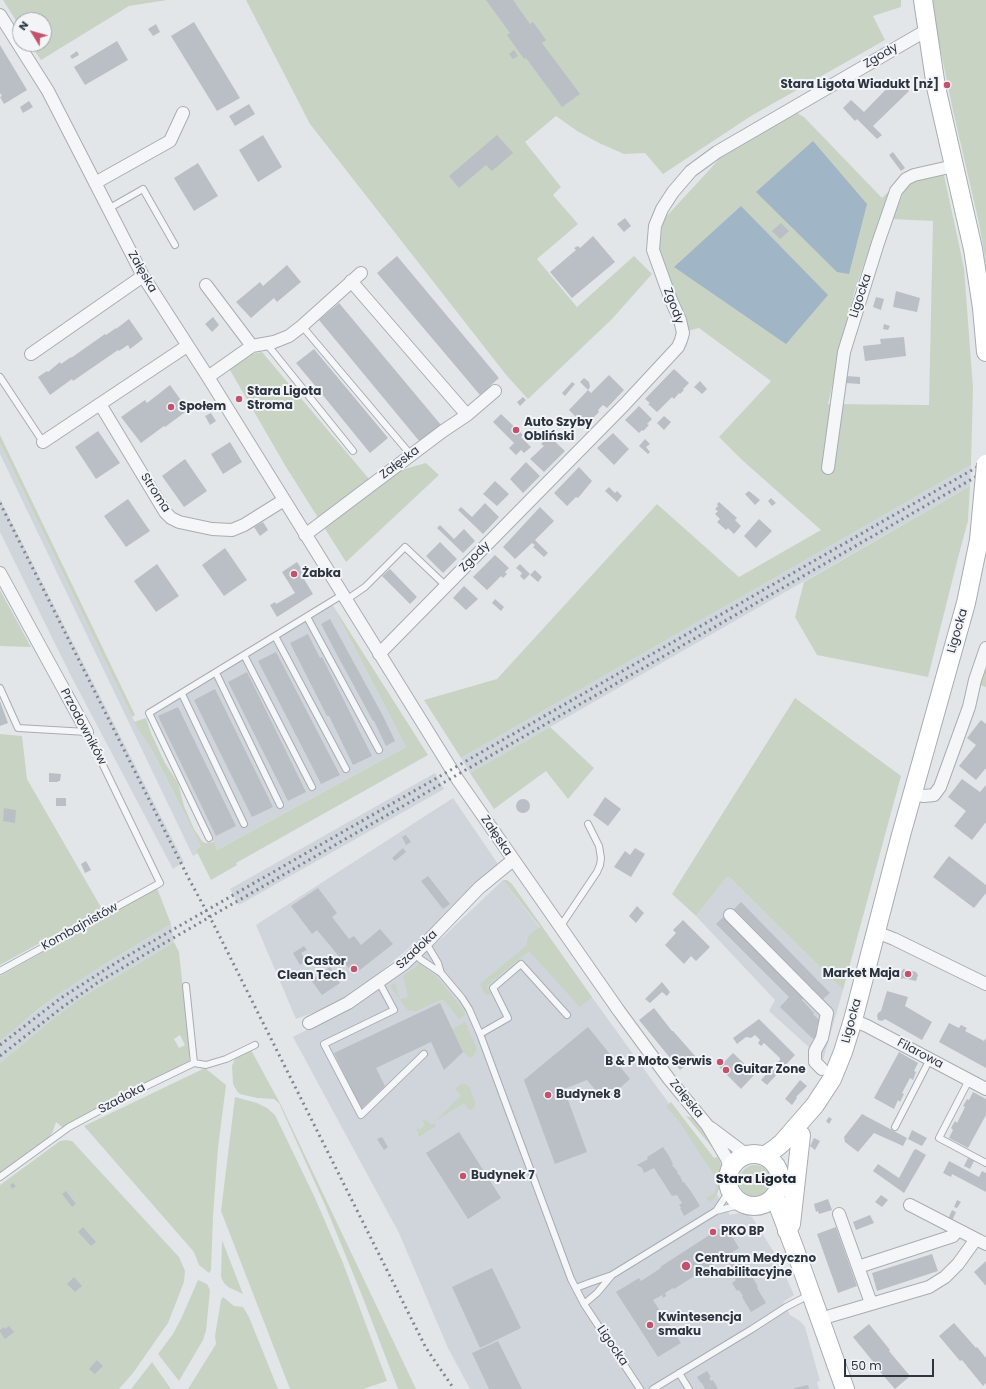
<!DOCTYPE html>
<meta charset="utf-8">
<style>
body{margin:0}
#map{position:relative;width:986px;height:1389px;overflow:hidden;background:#e2e6e9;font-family:Poppins,sans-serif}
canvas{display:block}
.north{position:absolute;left:12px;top:12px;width:40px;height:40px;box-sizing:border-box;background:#f2f4f7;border:1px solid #a3a8ae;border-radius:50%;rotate:307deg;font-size:11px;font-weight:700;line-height:16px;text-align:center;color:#2c3540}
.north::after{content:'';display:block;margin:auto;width:14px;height:18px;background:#c3526d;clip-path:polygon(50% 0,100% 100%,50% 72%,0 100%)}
.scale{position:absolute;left:844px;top:1359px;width:90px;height:18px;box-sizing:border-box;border:2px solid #2c3540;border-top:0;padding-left:5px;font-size:12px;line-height:14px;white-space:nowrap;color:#2c3540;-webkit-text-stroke:3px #f2f4f7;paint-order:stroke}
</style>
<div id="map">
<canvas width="986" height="1389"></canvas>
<div class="north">N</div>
<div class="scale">50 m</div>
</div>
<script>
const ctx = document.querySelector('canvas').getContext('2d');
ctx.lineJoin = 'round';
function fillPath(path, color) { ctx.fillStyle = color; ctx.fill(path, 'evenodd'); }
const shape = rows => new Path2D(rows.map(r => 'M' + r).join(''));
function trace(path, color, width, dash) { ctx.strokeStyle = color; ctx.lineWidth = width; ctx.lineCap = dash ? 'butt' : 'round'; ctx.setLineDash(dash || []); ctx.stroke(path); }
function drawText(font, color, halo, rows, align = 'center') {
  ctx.font = font + ' Poppins,sans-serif'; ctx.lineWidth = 4; ctx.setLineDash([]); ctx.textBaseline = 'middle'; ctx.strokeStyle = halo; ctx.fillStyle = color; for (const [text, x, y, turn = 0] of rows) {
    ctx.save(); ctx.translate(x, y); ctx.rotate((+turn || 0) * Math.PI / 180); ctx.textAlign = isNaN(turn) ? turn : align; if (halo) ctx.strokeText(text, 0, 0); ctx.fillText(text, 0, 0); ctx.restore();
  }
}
fillPath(shape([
 [0,444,132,717,153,752,201,846,196,850,198,853,193,856,0,454],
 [971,465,970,486,470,773,461,758],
 [0,499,184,862,173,869,71,676,0,532],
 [332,604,406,747,217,850,153,715],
 [435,773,444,789,239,905,230,889],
 [453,798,498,864,427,933,373,978,334,1005,296,1019,256,925],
 [728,876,843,990,823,1060,769,1011,775,1000,696,916],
 [503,880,576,975,662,1094,661,1094,663,1095,719,1174,716,1193,730,1215,739,1213,752,1217,754,1220,778,1259,794,1295,783,1302,790,1315,800,1321,805,1327,820,1381,817,1382,819,1389,470,1389,448,1348,399,1233,293,1037,349,1008,384,985,443,937],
 [171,924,174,942,79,999,50,1021,0,1063,0,1041,13,1029,59,994,105,964]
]), '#d0d5db');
fillPath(shape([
 [3,0,167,0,129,6,41,60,30,44,44,44,44,20,20,20,20,27],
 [246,0,901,0,901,7,873,16,885,40,751,116,663,174,645,153,624,154,599,143,577,131,556,116,525,142,561,187,553,195,578,224,537,259,577,307,634,256,652,274,612,319,528,399,507,376,310,124],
 [933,0,986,0,986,264,979,223,952,106,937,33],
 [797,113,804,117,882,198,889,191,854,293,828,404,929,405,933,221,892,219,905,189,912,179,944,175,964,268,973,388,971,465,461,758,424,700,497,679,657,504,739,577,821,530,741,459,719,437,771,381,699,328,688,331,659,253,663,220,723,155],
 [262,352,369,479,426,463,439,475,346,562,286,467,230,370,248,355],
 [0,435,135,715,132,717,6,456,0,444],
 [970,486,968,521,959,554,928,677,817,655,795,617,804,582],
 [0,590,31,647,0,646],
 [332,604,428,755,236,863,237,865,211,880,196,850,201,846,153,752,134,722,146,718,151,733,165,763,178,783,184,806,194,829,202,841,205,843,214,842,217,850,406,747],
 [986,664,986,687,980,685],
 [795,698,901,776,843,990,728,876,696,916,672,894],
 [550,727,594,768,568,799,546,771,494,809,470,773],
 [0,734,22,736,27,779,102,909,0,965],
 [503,880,507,880,512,884,592,997,580,1007,529,951,487,986,491,994,486,996,480,984,527,945,527,940,529,935,540,927],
 [157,888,171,924,105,964,59,994,36,1011,0,1041,0,976],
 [174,942,179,952,190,1054,189,1062,129,1091,66,1126,62,1127,56,1122,53,1131,49,1138,0,1173,0,1063,50,1021,79,999],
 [180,1035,185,1045,179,1048,174,1039],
 [419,963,437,977,462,1008,465,1015,459,1019,443,999,417,1011,409,1011,405,1007,390,986,395,983,400,999,408,997,403,976,417,966],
 [465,1022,477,1049,472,1058,469,1057,463,1052,452,1029],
 [251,1050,281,1105,416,1389,398,1389,361,1293,325,1205,279,1103,274,1099,257,1098,240,1094,237,1091,233,1084,232,1066,235,1058],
 [205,1068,226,1085,218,1148,213,1216,211,1270,209,1273,199,1265,194,1252,84,1126],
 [461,1084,466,1084,470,1088,475,1102,475,1106,473,1109,469,1110,464,1103,434,1122,436,1126,419,1137,417,1130,417,1128,420,1130,425,1124,422,1121,426,1120,432,1125,461,1095,456,1091,456,1088],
 [235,1097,257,1103,267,1108,275,1115,315,1198,343,1263,387,1381,363,1389,290,1389,221,1211],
 [671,1102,714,1158,717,1157,720,1161,721,1166,719,1189,717,1194,711,1202,706,1198,715,1193,717,1180,679,1121,666,1106],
 [686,1116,693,1118,715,1147,712,1147],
 [66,1140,72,1141,179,1257,185,1271,184,1282,168,1323,133,1373,119,1389,0,1389,0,1185,60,1141],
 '739 1181a16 16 0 1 1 32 0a16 16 0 1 1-32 0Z',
 [222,1240,243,1294,228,1287,224,1283,221,1277],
 [198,1280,207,1284,210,1290,206,1331,203,1340,179,1381,158,1354,173,1334,181,1319],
 [223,1297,234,1306,243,1307,249,1317,278,1389,188,1389,216,1344,215,1336,221,1300],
 [152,1362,171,1389,131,1389]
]), '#c9d3c4');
fillPath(shape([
 [813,141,867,204,849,274,837,272,756,192],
 [741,206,828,295,786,344,674,267]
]), '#a0b6c6');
fillPath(shape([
 [486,0,513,0,530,24,533,22,546,40,542,43,580,94,562,107,526,58,524,59,507,35,510,33],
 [194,22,240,98,217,111,171,36],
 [156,24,160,32,153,36,148,29],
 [117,41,128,60,85,85,74,67],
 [0,45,27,90,4,104,0,97,2,96,0,93],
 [514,50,518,56,513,59,509,54],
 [77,51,79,55,72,59,70,56],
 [897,78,909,91,873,126,882,135,877,139,857,119,855,121,843,108,851,100,864,112],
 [29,101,33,107,23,113,20,107],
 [249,104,255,114,235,126,229,116],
 [263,135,282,167,258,182,239,150],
 [497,135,513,153,492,171,486,165,459,188,449,176],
 [893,152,905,168,901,171,889,155],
 [198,163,218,196,194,211,174,178],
 [625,218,631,226,624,232,617,224],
 [781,223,789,231,780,239,772,231],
 [593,236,615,262,572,298,550,272,576,250,574,248,578,246,580,248],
 [397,256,499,378,480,395,377,273],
 [287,265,301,282,277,302,274,298,251,318,236,302,260,282,263,286],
 [896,291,920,298,917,312,893,307],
 [876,297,884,299,881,310,873,307],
 [339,303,441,425,420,442,319,320],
 [213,317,219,325,212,332,205,324],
 [129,319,143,339,130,349,128,345,119,351,118,350,73,381,72,379,50,395,38,377,47,371,48,372,60,362,61,364,71,357,71,358,105,334,106,335,116,328,116,329],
 [884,324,890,326,888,330,883,329],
 [904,337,906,356,865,361,863,346,881,344,880,339],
 [314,349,388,438,370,453,321,393,317,396,313,392,317,388,296,363],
 [674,369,689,383,683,389,684,390,680,394,679,393,674,399,672,397,657,412,648,404,650,403,645,399],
 [609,375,624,390,607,408,603,405,598,410,599,412,591,420,589,418,583,424,569,410,588,390,591,393],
 [846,376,860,377,860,384,846,383],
 [584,378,589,382,590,387,588,390,580,382],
 [700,381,707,389,702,394,694,387],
 [572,382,575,384,565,396,562,393],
 [170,385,188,410,165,427,164,426,141,443,121,417,145,400,147,403],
 [523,397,526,400,520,406,517,402],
 [639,406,652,419,647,424,649,425,643,431,642,430,639,433,625,420],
 [211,413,216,421,210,425,205,416],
 [501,414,523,435,521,437,531,447,524,453,521,450,516,455,509,448,514,443,493,422],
 [664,416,671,422,664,430,657,423],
 [98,431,120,463,96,479,75,447],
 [613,433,629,449,614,465,597,448],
 [549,436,565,451,544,472,530,459,544,446,541,444],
 [645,439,650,444,646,447,650,452,648,454,639,446],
 [230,442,242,462,223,474,211,454],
 [185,459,207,491,184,507,162,476],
 [526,462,540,476,523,493,510,479],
 [579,467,592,481,578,498,576,497,567,506,554,493],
 [495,481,509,494,497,506,483,494],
 [609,487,615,493,617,491,622,496,617,502,605,491],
 [749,491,760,500,755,505,745,494],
 [771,498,776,503,772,506,768,501],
 [128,499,150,531,126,547,104,516],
 [719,502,737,518,735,520,741,526,734,534,728,528,726,530,717,522,720,519,715,514,718,511,715,509,718,506,717,504],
 [485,503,499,517,483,534,458,510,461,507,472,517],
 [540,507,554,521,535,540,548,553,544,557,533,547,535,545,532,543,515,559,503,547],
 [759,519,772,531,756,548,744,536],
 [263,522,268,530,260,536,254,527],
 [440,525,454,539,464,529,475,541,463,553,437,528],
 [440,542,457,559,443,573,426,556],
 [225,548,247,580,224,596,202,565],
 [495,555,509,568,505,572,507,574,503,578,501,576,487,590,473,577],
 [297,562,307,577,304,579,313,594,277,617,270,605,275,602,276,604,278,603,295,593,282,572],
 [157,564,179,596,156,612,134,581],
 [520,564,530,574,524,580,520,576,522,573,516,568],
 [390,569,417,597,410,604,382,576],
 [535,570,542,577,538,582,530,575],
 [464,586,478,599,466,610,453,598],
 [495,599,504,607,501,611,492,603],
 [330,619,383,716,395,741,386,746,374,721,373,721,334,649,321,624],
 [308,634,320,658,322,657,372,756,353,765,329,716,327,716,290,643],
 [276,652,340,775,321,784,258,661],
 [247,672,306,792,288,801,228,682],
 [215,689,273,807,252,817,194,700],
 [0,701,8,723,0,726],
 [178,707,236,826,216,836,158,716],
 [981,720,986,724,986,768,976,780,959,766,976,745,967,738],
 [49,773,61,774,60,781,58,781,58,782,49,782],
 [962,779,980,792,986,785,986,822,972,840,954,826,966,811,948,797],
 [605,797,621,809,608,826,593,815],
 [56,798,66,798,66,806,56,806],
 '516 806a7 7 0 1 1 14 0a7 7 0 1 1-14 0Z',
 [4,808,16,810,15,823,3,821],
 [406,835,411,842,406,845,402,837],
 [403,848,406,852,395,861,392,858],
 [635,848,645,854,631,877,614,867,625,851,630,855],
 [949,856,986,885,986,893,974,908,933,877],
 [86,861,91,870,85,873,81,864],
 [428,876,450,904,443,909,421,881],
 [318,888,337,913,332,917,349,939,354,936,361,945,380,929,393,944,356,973,352,972,317,930,312,934,291,906],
 [741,902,830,993,823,999,734,909],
 [637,906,644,913,636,923,629,916],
 [723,917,803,998,802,1000,814,1013,813,1014,821,1022,816,1027,821,1032,813,1039,780,1007,789,997,716,924],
 [683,920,710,947,696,961,691,956,684,964,665,945,676,933,673,930],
 [304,946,307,950,301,953,306,961,300,965,293,953],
 [330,967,340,983,322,995,311,980],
 [903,969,916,972,918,975,916,981,903,978,903,979,897,978,898,972,902,971],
 [662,982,670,992,667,996,662,992,650,1003,645,999],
 [887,991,908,997,905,1006,932,1022,922,1040,885,1019,882,1021,878,1020,877,1016,878,1013,881,1011],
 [440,1003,463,1052,444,1070,431,1042,376,1068,385,1086,361,1109,334,1053],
 [654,1008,672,1031,673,1031,696,1057,680,1070,639,1020],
 [759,1019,795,1055,767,1085,761,1080,780,1060,780,1058,764,1043,761,1046,758,1043,760,1040,755,1035,751,1038,746,1037,737,1044,733,1038],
 [949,1023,959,1028,961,1025,967,1028,965,1031,984,1041,986,1038,986,1068,939,1042],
 [588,1027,630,1079,605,1101,587,1080,564,1089,587,1152,555,1164,524,1080],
 [899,1052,918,1063,914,1071,916,1072,913,1080,910,1078,902,1093,904,1094,900,1102,898,1100,894,1109,874,1098],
 [733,1053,755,1074,741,1089,719,1067],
 [800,1080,807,1086,796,1097,797,1098,792,1105,785,1099],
 [973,1092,986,1099,986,1115,968,1148,949,1138,953,1130,951,1128,955,1121,957,1123,965,1107,963,1106,967,1099,969,1100],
 [862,1114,907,1138,903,1146,874,1133,858,1152,845,1142,844,1137],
 [829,1117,832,1119,829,1124,826,1121],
 [912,1130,927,1138,922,1146,908,1139],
 [459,1132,501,1198,468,1219,426,1153],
 [382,1137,388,1147,384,1150,377,1139],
 [814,1138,820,1141,815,1150,810,1146],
 [663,1147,669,1156,673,1164,672,1165,678,1172,677,1173,681,1177,680,1178,681,1178,683,1183,684,1182,692,1193,700,1206,684,1216,680,1208,681,1207,679,1205,682,1203,677,1195,672,1196,654,1168,644,1173,642,1168,637,1165,648,1159,647,1157],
 [916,1149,926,1155,904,1193,873,1171,878,1164,899,1178,914,1150],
 [968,1158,974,1161,970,1169,964,1166],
 [949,1161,979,1177,982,1171,986,1173,986,1192,952,1174,951,1177,943,1173],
 [13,1183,16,1186,12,1189,10,1185],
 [66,1191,76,1204,72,1207,62,1194],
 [881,1195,888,1200,882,1207,875,1202],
 [828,1199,832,1210,819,1214,818,1211,816,1212,814,1204],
 [957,1200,961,1202,957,1208,954,1207],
 [952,1210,956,1212,952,1221,948,1219],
 [870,1215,874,1223,856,1230,853,1222],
 [725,1225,739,1248,674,1289,673,1288,665,1293,666,1296,663,1298,662,1295,653,1300,681,1343,658,1357,616,1292,639,1278,641,1281,661,1268,660,1267],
 [83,1227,96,1242,91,1246,78,1232],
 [836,1227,857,1286,838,1293,817,1234],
 [932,1254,938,1271,877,1291,872,1273],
 [742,1257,751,1272,750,1273,758,1287,757,1288,766,1303,751,1312,742,1297,743,1296,739,1290,737,1291,732,1283,736,1280,727,1266],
 [986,1261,986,1286,974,1272],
 [492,1268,521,1328,480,1348,452,1287],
 [74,1277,82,1286,75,1292,67,1284],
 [954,1323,976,1348,977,1347,986,1358,986,1383,983,1386,962,1360,960,1361,939,1336],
 [869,1324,890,1350,889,1351,910,1376,895,1389,874,1365,875,1364,853,1337],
 [9,1326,14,1332,5,1339,0,1332,0,1330,4,1327,5,1329],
 [498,1341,522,1389,489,1389,472,1353],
 [97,1360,103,1366,95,1374,89,1369],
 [707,1371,711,1377,709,1378,711,1381,713,1380,718,1389,705,1389,702,1383,701,1383,697,1377],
 [808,1385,809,1389,794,1389,794,1388]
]), '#babfc6');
const lane = shape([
 [108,209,143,189,175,245],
 [302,326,411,455],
 [266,343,353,451],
 [0,377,43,442],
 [346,600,365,587,405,547,446,586],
 [307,617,379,750],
 [275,636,346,769],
 [244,655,312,787],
 [216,673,280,805],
 [0,688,18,728,87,732,160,883,0,971],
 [182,694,244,824],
 [209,838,149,713,342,595],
 [560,927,597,872,600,865,601,858,599,846,588,824],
 [426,943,438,963,441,973,462,998,469,1009,480,1034,571,1279,584,1304,640,1389],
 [416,953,420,959,441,973],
 [379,982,394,1010,324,1044,361,1115,424,1054],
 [186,986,194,1063],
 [480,1034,508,1018,493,988,521,964,567,1015],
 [969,1080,939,1138,986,1163],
 [895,1127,930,1059],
 [0,1177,69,1127,132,1093,194,1063,206,1065,226,1059,255,1045],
 [730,1190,716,1211,743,1204],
 [576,1288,589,1283,612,1275],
 [584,1304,597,1293,612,1275,716,1211],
 [679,1373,689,1389],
 [653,1389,752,1329,786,1307,809,1295]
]);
const street = shape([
 [0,15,48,91,143,276,208,377,458,780,619,1011,669,1079,707,1125,727,1159,730,1169],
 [95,183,170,141,183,113],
 [351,281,467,415],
 [206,285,252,346],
 [31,354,143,276],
 [208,377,252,346,274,342,289,336,302,326,361,273],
 [100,404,165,512,171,518,179,522,212,529,232,530,244,525,284,500],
 [43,442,187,346],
 [828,468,844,352,878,243,896,191,906,179,914,175,954,166],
 [305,535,443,431,467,415,495,391],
 [0,573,87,732],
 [379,654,625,404,678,347,681,340,683,333,680,320,671,300,653,250,655,226,662,209,673,192,691,171,717,152,927,30],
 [913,794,924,796,934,795,940,787,969,707,975,680,986,648],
 [730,915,827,1013,822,1038,815,1051,815,1062,822,1069],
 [876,932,894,939,986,984],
 [853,1020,867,1026,986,1089],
 [309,1023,348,1003,405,963,426,943,479,888,513,860],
 [711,1128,747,1155],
 [910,1205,976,1239],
 [839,1214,871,1303],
 [858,1267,953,1236,958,1230],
 [820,1319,929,1287,945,1277,958,1264,976,1239,986,1244]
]);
const secondary = shape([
 [923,0,936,87,973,249,982,308,986,352],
 '728 1180a26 26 0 1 1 52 0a26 26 0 1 1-52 0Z',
 [764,1156,776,1148,782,1143,815,1105,832,1079,843,1052,853,1020,901,835,966,603,979,540],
 [775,1197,801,1266,845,1389],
 [787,1231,791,1224,801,1135]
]);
trace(lane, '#a8adb3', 8);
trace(street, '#a8adb3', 14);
trace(secondary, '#a8adb3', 20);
trace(lane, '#f5f6f8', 6);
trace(street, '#f5f6f8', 12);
trace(secondary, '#fff', 18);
trace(shape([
 [0,503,190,881,213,923,426,1348,454,1389],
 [0,1045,61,998,122,959,986,462],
 [0,1056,64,1006,97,983,154,949,986,471]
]), '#7d8692', 3, [2, 4]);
const secondaryBridge = shape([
 [979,540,986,464]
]);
trace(secondaryBridge, '#a8adb3', 20, []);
trace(secondaryBridge, '#fff', 18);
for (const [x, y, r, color] of [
 [947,85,4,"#c3526d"],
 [239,399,4,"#c3526d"],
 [171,407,4,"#c3526d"],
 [516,430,4,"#c3526d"],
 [294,574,4,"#c3526d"],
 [354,969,4,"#c3526d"],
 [908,974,4,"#c3526d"],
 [720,1062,4,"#c3526d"],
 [726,1070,4,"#c3526d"],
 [548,1095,4,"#c3526d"],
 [463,1176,4,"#c3526d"],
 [713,1232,4,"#c3526d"],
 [686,1266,5,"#c3526d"],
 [650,1325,4,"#c3526d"]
]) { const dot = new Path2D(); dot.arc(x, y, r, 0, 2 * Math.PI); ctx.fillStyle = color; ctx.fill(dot); trace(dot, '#f2f4f7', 1.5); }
drawText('12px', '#2c3540', '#f2f4f7', [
 ["Zgody",881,56,-30],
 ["Załęska",142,272,60],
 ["Ligocka",861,296,-72],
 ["Zgody",673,306,70],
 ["Załęska",400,463,-37],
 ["Stroma",155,493,57],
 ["Zgody",475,557,-45],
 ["Ligocka",958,631,-74],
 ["Przodowników",83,727,62],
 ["Załęska",496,836,56],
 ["Kombajnistów",80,927,-29],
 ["Szadoka",417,950,-43],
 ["Ligocka",852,1021,-75],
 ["Filarowa",920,1054,28],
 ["Szadoka",122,1099,-28],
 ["Załęska",686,1099,51],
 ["Ligocka",612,1346,56]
]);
drawText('bold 12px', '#2c3540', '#f2f4f7', [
 ["Stara Ligota Wiadukt [nż]",939,85,"right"],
 ["Stara Ligota",247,392],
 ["Stroma",247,406],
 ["Społem",179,407],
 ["Auto Szyby",524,423],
 ["Obliński",524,437],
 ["Żabka",302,574],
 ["Castor",346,962,"right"],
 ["Clean Tech",346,976,"right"],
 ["Market Maja",900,974,"right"],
 ["B & P Moto Serwis",712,1062,"right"],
 ["Guitar Zone",734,1070],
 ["Budynek 8",556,1095],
 ["Budynek 7",471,1176],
 ["PKO BP",721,1232],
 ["Centrum Medyczno",695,1259],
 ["Rehabilitacyjne",695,1273],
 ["Kwintesencja",658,1318],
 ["smaku",658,1332]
], 'left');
drawText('bold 13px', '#1e2631', '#f2f4f7', [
 ["Stara Ligota",756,1180]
]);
</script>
